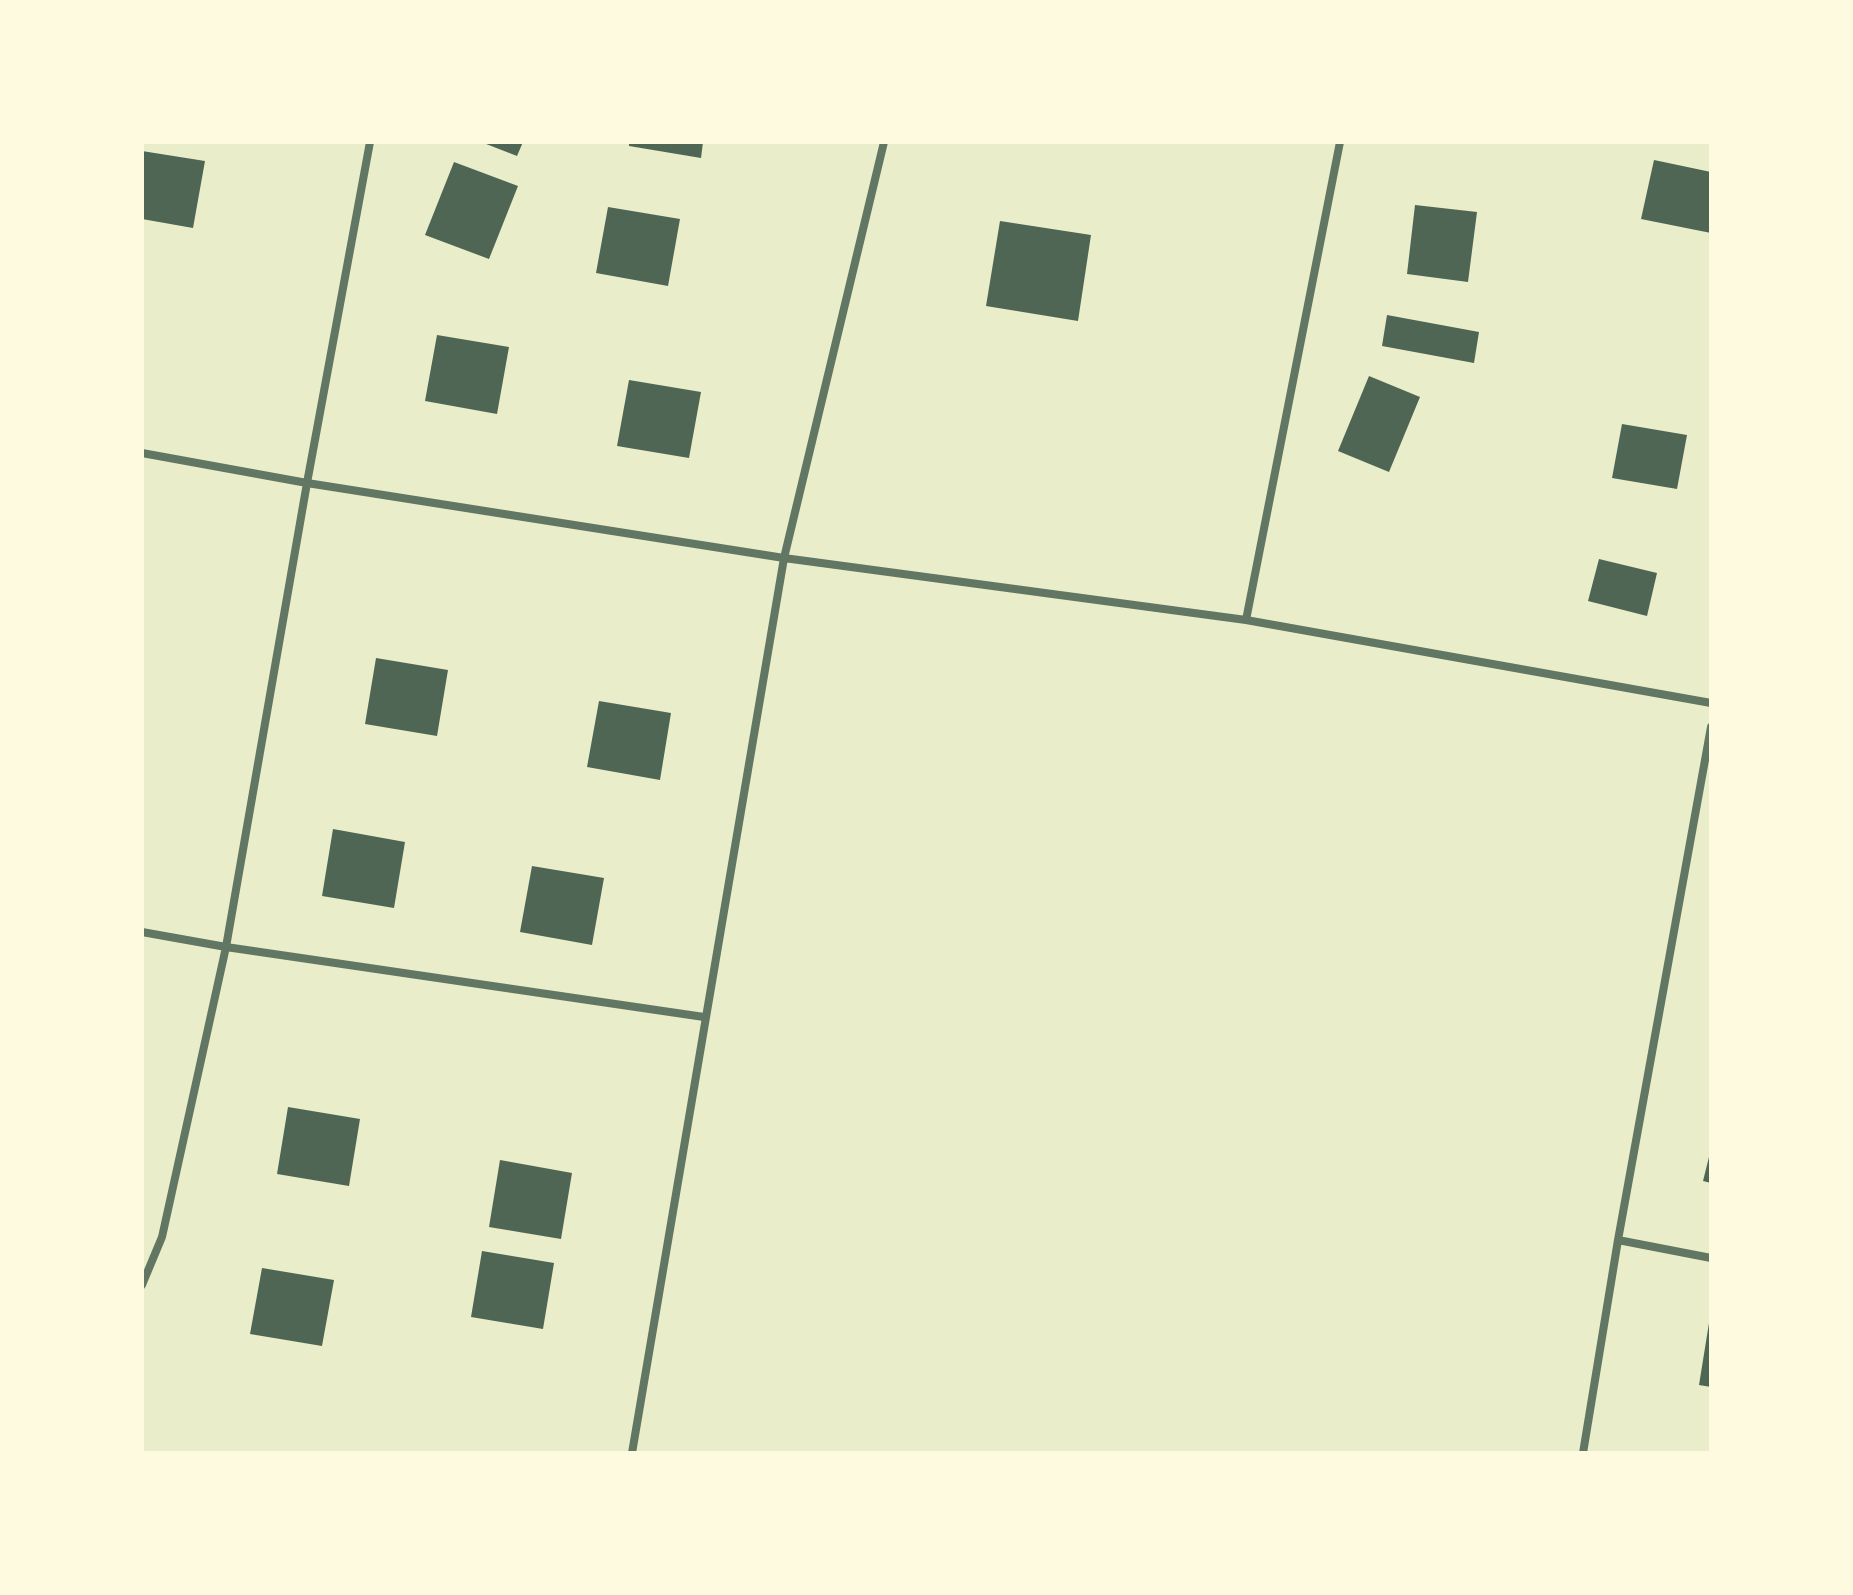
<!DOCTYPE html>
<style>
body{margin:0}
#map{position:relative;width:1853px;height:1595px;overflow:hidden;background:#e9edc9;font-family:"Source Serif 4",serif}
canvas{display:block}
.frame{position:absolute;inset:0;border:144px solid #fefae0;pointer-events:none}
</style>
<div id="map">
<canvas width="1853" height="1595"></canvas>
<div class="frame"></div>
</div>
<script>
const ctx = document.querySelector('canvas').getContext('2d');
ctx.lineJoin = 'round';
function fillPath(path, color) { ctx.fillStyle = color; ctx.fill(path, 'evenodd'); }
const shape = rows => new Path2D(rows.map(r => 'M' + r).join(''));
function trace(path, color, width, dash) { ctx.strokeStyle = color; ctx.lineWidth = width; ctx.lineCap = dash ? 'butt' : 'round'; ctx.setLineDash(dash || []); ctx.stroke(path); }
fillPath(shape([
 [481,142,523,142,517,156],
 [629,142,703,142,701,158,629,146],
 [142,151,205,161,193,228,142,219],
 [1654,160,1711,172,1711,233,1641,219],
 [454,162,518,186,489,259,425,235],
 [1415,205,1477,212,1468,282,1407,274],
 [608,207,680,219,668,286,596,273],
 [1000,221,1091,235,1078,321,986,306],
 [1387,315,1479,332,1474,363,1382,346],
 [437,335,509,347,497,414,425,401],
 [1369,376,1420,397,1389,472,1338,451],
 [629,380,701,392,689,458,617,446],
 [1622,424,1687,435,1677,489,1612,478],
 [1599,559,1657,573,1647,616,1588,601],
 [376,658,448,670,437,736,365,724],
 [599,701,671,713,660,780,587,767],
 [333,829,405,842,394,908,322,896],
 [532,866,604,878,592,945,520,932],
 [288,1107,360,1119,349,1186,277,1174],
 [1710,1153,1711,1153,1711,1183,1703,1181],
 [500,1160,572,1173,561,1239,489,1227],
 [482,1251,554,1263,543,1329,471,1317],
 [262,1268,334,1280,322,1346,250,1334],
 [1709,1323,1711,1324,1711,1387,1699,1385]
]), '#4f6655');
trace(shape([
 [142,453,307,483,784,558,1246,620,1711,703],
 [1246,620,1340,142],
 [142,932,226,947,704,1017],
 [1618,1240,1711,1258],
 [142,1285,162,1237,226,947,307,483,370,142],
 [632,1453,784,558,884,142],
 [1583,1453,1618,1240,1711,727]
]), '#617663', 8);
</script>
